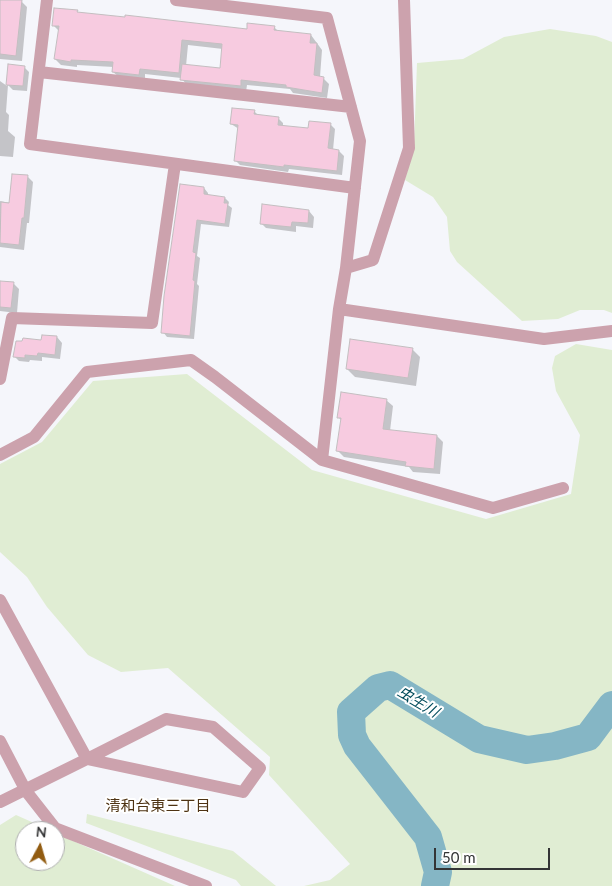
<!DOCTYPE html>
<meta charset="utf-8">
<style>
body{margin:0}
#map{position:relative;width:612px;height:886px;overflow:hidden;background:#f5f6fb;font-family:Lato,sans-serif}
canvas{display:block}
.north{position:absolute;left:15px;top:821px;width:50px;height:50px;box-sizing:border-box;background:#fff;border:1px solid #aeaeaf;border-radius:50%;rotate:6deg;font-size:14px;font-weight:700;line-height:20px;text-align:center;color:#343536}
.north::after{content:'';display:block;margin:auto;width:18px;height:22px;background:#925c11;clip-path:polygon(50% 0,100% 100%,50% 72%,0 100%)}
.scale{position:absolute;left:434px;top:848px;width:116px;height:22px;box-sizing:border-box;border:2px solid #343536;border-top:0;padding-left:6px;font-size:15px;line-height:18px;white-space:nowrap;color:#343536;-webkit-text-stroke:4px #fff;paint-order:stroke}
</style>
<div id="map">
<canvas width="612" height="886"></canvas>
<div class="north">N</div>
<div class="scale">50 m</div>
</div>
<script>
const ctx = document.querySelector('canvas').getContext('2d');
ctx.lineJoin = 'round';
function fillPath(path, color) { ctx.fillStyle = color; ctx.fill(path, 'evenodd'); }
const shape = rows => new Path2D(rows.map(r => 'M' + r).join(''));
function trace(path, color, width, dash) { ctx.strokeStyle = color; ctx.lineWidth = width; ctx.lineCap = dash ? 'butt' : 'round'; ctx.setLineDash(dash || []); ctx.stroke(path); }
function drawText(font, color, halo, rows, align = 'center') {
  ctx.font = font + ' Lato,"Noto Sans JP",sans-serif'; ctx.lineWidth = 4; ctx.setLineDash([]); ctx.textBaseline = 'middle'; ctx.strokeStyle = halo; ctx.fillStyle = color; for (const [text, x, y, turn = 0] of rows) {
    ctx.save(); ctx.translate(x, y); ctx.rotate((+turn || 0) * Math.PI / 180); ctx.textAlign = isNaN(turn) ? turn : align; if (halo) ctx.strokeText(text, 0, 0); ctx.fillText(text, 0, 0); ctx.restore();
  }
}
fillPath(shape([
 [550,29,596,36,612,42,612,313,604,310,580,310,558,319,522,321,457,262,450,251,447,217,433,197,405,180,414,146,417,63,463,59,504,37],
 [576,344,612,350,612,886,304,886,330,880,350,864,269,775,270,757,168,668,121,672,88,655,47,607,27,577,0,552,0,464,42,442,93,381,187,374,312,470,486,519,571,494,580,435,556,391,552,368,555,356],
 [87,814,233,851,276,886,241,886,236,880,86,823],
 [16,815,52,831,25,831,25,861,55,861,55,833,175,886,0,886,0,825]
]), '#e0edd3');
fillPath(shape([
 [0,0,21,1,27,7,22,61,0,59],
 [77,12,78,13,248,30,274,27,279,32,311,35,322,50,320,77,323,78,329,84,327,98,293,93,290,89,247,85,246,92,187,85,181,78,145,74,145,80,119,77,113,72,114,67,77,65,77,67,61,65,55,59,59,31,53,25],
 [188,45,223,49,221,69,186,66],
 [9,66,24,67,29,72,27,91,13,90,8,85,6,112,9,115,8,131,15,137,13,157,0,156,0,81,7,86],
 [254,111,259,116,278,118,283,123,283,127,309,129,330,124,335,129,333,150,339,151,344,156,342,175,289,169,288,172,240,165,235,160,239,129,231,124],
 [28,177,33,182,29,223,27,223,24,250,0,247,0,201,10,203],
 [204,188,208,193,208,196,225,198,229,202,228,205,232,208,229,227,201,224,197,256,200,258,197,284,199,286,194,339,167,337,163,332],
 [309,211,314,217,313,228,296,226,296,232,266,228,261,223],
 [0,282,14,284,19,289,17,313,0,311],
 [57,337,62,343,60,359,42,357,42,361,30,360,29,362,19,361,14,356,42,341],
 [412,349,420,357,416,386,355,377,347,369],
 [386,400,393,406,390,431,437,436,443,442,440,474,413,472,409,467,344,457,338,451,342,421,339,418]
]), '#0003');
trace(shape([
 [435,886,438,872,428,837,357,746,352,735,351,712,378,688,390,685,479,739,527,750,555,746,588,737,612,705]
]), '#85b6c5', 28);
const building = shape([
 [0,0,22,0,16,56,0,54,0,0],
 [54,8,78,10,77,12,125,17,125,15,247,29,247,23,275,26,274,30,311,34,310,43,317,43,314,75,324,77,322,93,286,87,286,85,241,80,241,86,180,80,182,64,220,68,222,44,182,40,179,73,140,69,139,75,112,72,113,62,71,60,71,62,54,59,59,26,52,26,54,8],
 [8,64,25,66,23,86,6,85,8,64],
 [232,108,255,110,254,114,279,117,278,125,308,128,309,121,331,123,328,148,339,150,337,171,284,165,284,167,234,161,238,125,230,124,232,108],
 [12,174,28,175,24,218,22,218,19,245,0,243,1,202,9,203,12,174],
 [180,184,204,187,204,194,225,197,224,203,228,203,225,224,197,220,193,252,196,253,193,280,195,281,190,336,161,333,164,296,180,184],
 [262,204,309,210,308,223,292,222,291,227,260,224,262,204],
 [0,281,14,282,11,308,0,307,0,281],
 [42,335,57,336,55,355,38,353,37,356,25,355,25,358,13,357,16,341,22,341,23,338,41,340,42,335],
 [350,339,413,348,408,378,346,369,350,339],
 [341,392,387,399,383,429,437,435,434,469,405,466,406,462,336,451,341,418,337,418,341,392]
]);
fillPath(building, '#f7cbe0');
trace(building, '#c3bec0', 1);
trace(shape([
 [47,0,30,144,355,188],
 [176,0,327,18,360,141,346,268],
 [39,72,351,107],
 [339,309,346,268,373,260,409,148,404,0],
 [0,379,12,318,152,323,175,164],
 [0,455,34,437,87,372,191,360,215,377,322,460,493,508,563,488],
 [322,460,339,309,544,339,612,331],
 [0,600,87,759,243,792,260,768,213,727,166,719,87,759,0,802],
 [0,741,26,791,55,828,206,886]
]), '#cca2ad', 12);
drawText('italic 15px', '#024c5c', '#fff', [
 ["虫生川",418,702,31]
]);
drawText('15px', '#4e3313', '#fff', [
 ["清和台東三丁目",158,806]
]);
</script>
